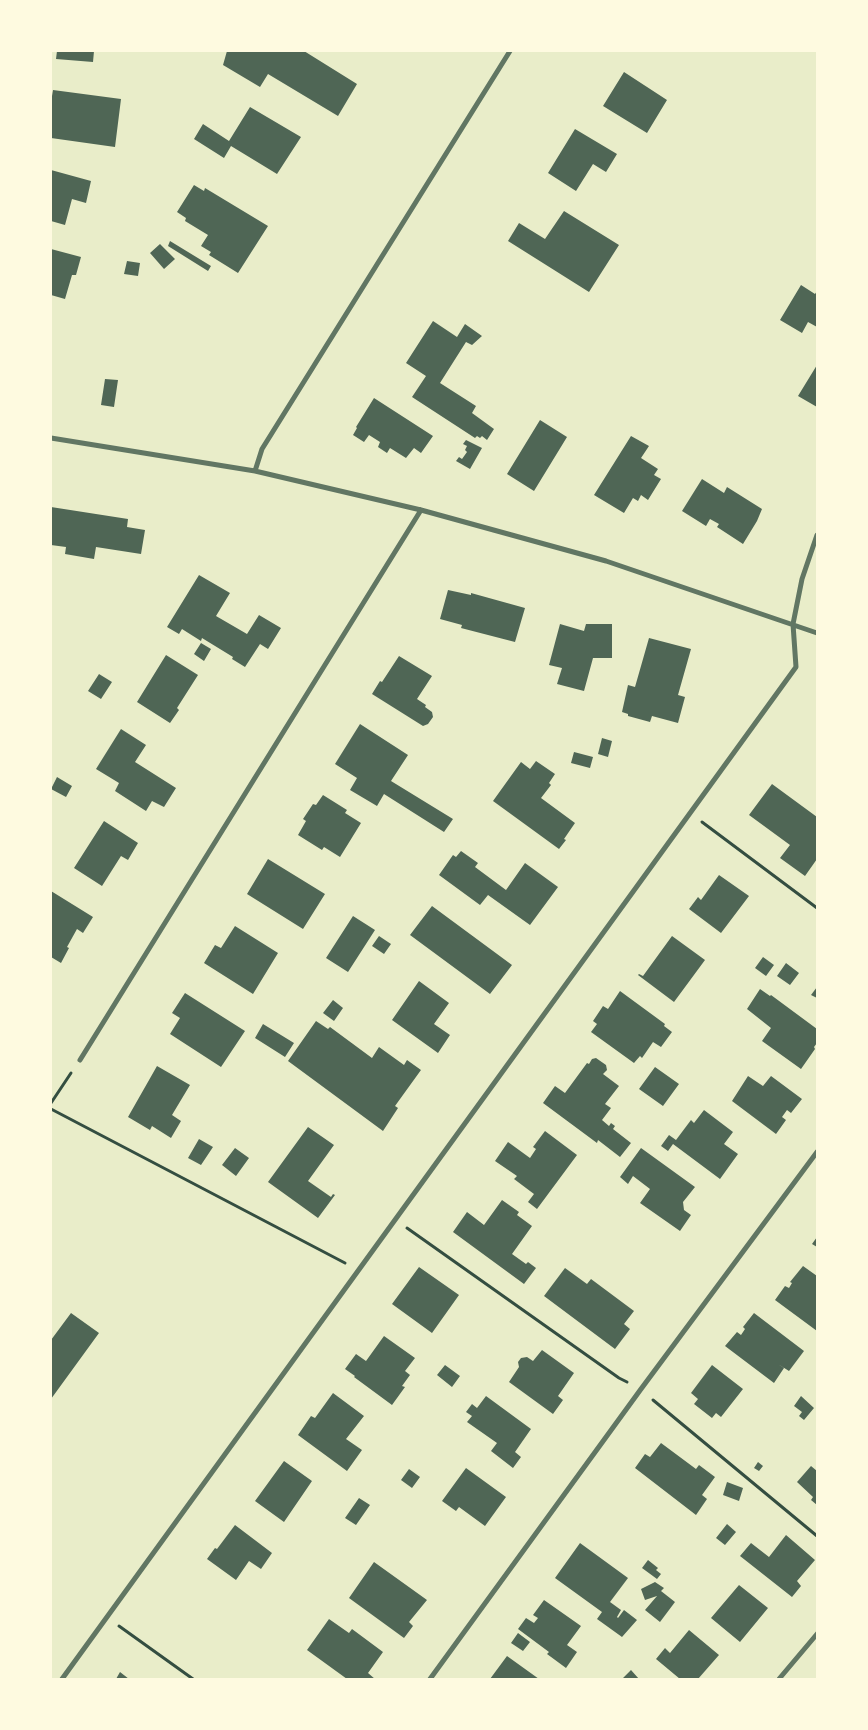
<!DOCTYPE html>
<style>
body{margin:0}
#map{position:relative;width:868px;height:1730px;overflow:hidden;background:#e9edc9;font-family:Arial,sans-serif}
canvas{display:block}
.frame{position:absolute;inset:0;border:52px solid #fefae0;pointer-events:none}
</style>
<div id="map">
<canvas width="868" height="1730"></canvas>
<div class="frame"></div>
</div>
<script>
const ctx = document.querySelector('canvas').getContext('2d');
ctx.lineJoin = 'round';
function fillPath(path, color) { ctx.fillStyle = color; ctx.fill(path, 'evenodd'); }
const shape = rows => new Path2D(rows.map(r => 'M' + r).join(''));
function trace(path, color, width, dash) { ctx.strokeStyle = color; ctx.lineWidth = width; ctx.lineCap = dash ? 'butt' : 'round'; ctx.setLineDash(dash || []); ctx.stroke(path); }
fillPath(shape([
 [57,51,94,51,93,62,56,59],
 [227,51,304,51,357,84,338,116,268,74,260,87,223,65],
 [624,72,667,100,647,133,603,106],
 [53,90,121,99,115,147,51,138,51,102],
 [250,107,301,137,277,174,231,146,224,158,194,139,203,124,229,141],
 [575,129,617,154,606,172,593,164,576,191,548,173],
 [51,170,91,181,86,203,72,199,65,225,51,221],
 [194,185,204,191,205,188,268,226,238,273,209,255,211,252,201,246,208,235,185,221,186,218,177,212],
 [564,211,619,245,589,292,508,241,519,223,545,239],
 [170,241,211,266,208,271,168,246],
 [160,244,175,259,164,269,150,253],
 [51,249,81,257,76,275,72,275,65,299,51,295],
 [127,261,140,263,138,276,124,274],
 [801,285,815,294,817,291,817,327,808,322,802,333,780,320],
 [433,321,457,337,465,324,482,336,472,345,466,342,440,383,476,406,472,413,494,429,487,440,482,436,480,438,477,436,475,438,412,397,426,376,406,363],
 [817,365,817,407,798,396],
 [105,379,118,380,114,407,101,405],
 [374,398,433,436,421,453,414,448,406,458,390,448,387,453,378,447,380,442,369,435,364,442,353,435,357,428,356,427],
 [540,420,567,437,534,491,507,474],
 [631,436,649,446,641,458,658,469,654,475,661,479,648,500,641,495,638,501,633,498,624,513,594,495],
 [466,440,482,448,470,469,456,461,459,457,462,459,467,452,465,450,467,446,463,444],
 [702,479,724,493,727,487,762,509,757,521,743,544,717,527,719,524,710,519,706,526,682,511],
 [51,507,128,519,127,527,145,530,141,554,96,547,94,559,65,554,66,547,51,545],
 [199,575,230,593,216,616,247,634,259,615,281,628,268,649,260,644,245,667,232,659,233,657,202,638,201,641,182,629,179,634,167,627],
 [448,590,471,595,471,593,525,608,515,642,461,628,462,625,440,619],
 [560,624,584,631,586,624,612,624,612,658,593,658,584,691,557,684,562,668,549,665],
 [649,638,691,649,678,695,685,697,678,723,652,716,650,722,628,716,628,714,622,712,628,685,635,687],
 [201,643,211,649,204,661,194,654],
 [166,655,198,675,177,708,179,710,170,723,137,702],
 [399,656,432,676,417,699,426,705,425,707,432,712,433,717,428,724,423,726,372,694,380,681,382,682],
 [99,674,112,682,101,699,88,691],
 [360,724,408,755,391,781,453,819,444,832,384,794,377,806,350,790,357,778,335,764],
 [121,729,146,745,135,762,176,788,164,807,152,801,146,811,115,791,119,783,96,769],
 [602,738,612,741,608,757,598,754],
 [574,752,593,757,590,768,571,763],
 [536,761,555,774,549,783,551,785,541,798,575,823,564,839,566,840,559,849,493,801,521,762,530,769],
 [57,777,72,786,66,797,51,789],
 [772,784,817,817,817,859,805,876,780,858,790,845,749,815],
 [323,795,347,810,345,813,361,823,340,857,324,847,322,850,298,835,306,821,303,819,313,804,316,805],
 [104,821,138,843,128,860,121,856,102,886,74,868],
 [461,851,478,863,475,867,506,890,525,863,558,887,530,925,488,895,480,905,439,875,453,855,456,857],
 [268,859,325,894,303,929,247,894],
 [719,875,749,896,721,933,689,909,698,897,701,900],
 [51,891,93,917,83,933,77,929,67,947,69,948,61,963,51,957],
 [432,906,512,965,490,994,410,935],
 [353,916,375,930,348,972,326,958],
 [235,926,278,953,253,994,204,963,215,945,221,948],
 [379,936,391,944,384,954,372,946],
 [672,936,705,960,674,1002,638,975,639,974,643,976],
 [763,957,774,965,766,976,755,968],
 [786,963,799,973,790,985,777,976],
 [419,981,449,1003,434,1024,450,1035,438,1053,392,1020],
 [817,987,817,998,811,995],
 [760,989,770,996,771,995,817,1029,817,1043,814,1047,815,1049,801,1069,762,1041,771,1028,747,1009],
 [620,991,665,1024,664,1026,672,1032,661,1047,653,1042,642,1058,640,1056,634,1063,591,1032,597,1024,593,1021,603,1006,608,1009],
 [185,993,245,1031,221,1067,170,1034,180,1018,172,1013],
 [333,1000,343,1008,334,1021,323,1013],
 [316,1021,328,1029,330,1027,372,1058,379,1047,404,1065,407,1060,421,1070,395,1106,398,1108,383,1131,288,1061],
 [263,1024,294,1043,285,1057,255,1038],
 [596,1058,606,1065,607,1070,603,1074,619,1086,605,1104,611,1108,602,1120,609,1126,611,1123,615,1126,613,1129,631,1143,620,1157,598,1140,597,1143,543,1103,555,1086,565,1093,587,1063,589,1064,592,1059],
 [157,1066,190,1085,172,1115,181,1121,171,1138,152,1126,150,1130,128,1117],
 [655,1067,679,1084,663,1106,639,1089],
 [748,1076,763,1086,771,1076,802,1099,791,1113,787,1110,782,1117,786,1120,776,1134,732,1101],
 [704,1110,733,1132,724,1144,738,1154,720,1179,673,1144,668,1151,661,1146,669,1135,676,1140,691,1120,694,1123],
 [308,1127,334,1145,308,1181,331,1197,333,1194,335,1195,318,1218,268,1182],
 [545,1131,577,1155,537,1209,528,1202,534,1194,514,1179,517,1176,495,1161,508,1142,530,1158,536,1149,533,1147],
 [199,1139,213,1147,201,1165,188,1158],
 [235,1148,249,1158,236,1176,222,1165],
 [641,1148,695,1187,683,1202,684,1210,691,1215,680,1231,640,1203,650,1189,633,1176,628,1184,620,1177],
 [502,1200,519,1212,517,1215,532,1226,512,1254,526,1264,528,1262,536,1268,524,1284,453,1232,467,1212,484,1225],
 [817,1237,817,1247,812,1244],
 [803,1266,817,1276,817,1331,775,1300,785,1286,789,1288,792,1283,790,1282],
 [419,1267,459,1295,432,1333,392,1304],
 [565,1268,587,1284,591,1279,634,1311,624,1324,630,1329,615,1349,544,1296],
 [71,1313,99,1333,51,1399,51,1340],
 [754,1313,804,1351,789,1371,778,1364,784,1368,774,1383,725,1346,737,1332,741,1335,745,1329,743,1327],
 [384,1336,415,1358,405,1371,410,1375,402,1386,405,1387,392,1405,354,1377,355,1376,345,1369,356,1354,366,1361],
 [542,1350,574,1373,558,1396,563,1400,553,1414,509,1382,519,1367,518,1362,521,1358,527,1357,533,1361],
 [445,1365,460,1376,452,1387,437,1375],
 [712,1365,743,1389,721,1417,716,1413,712,1418,694,1404,698,1399,691,1393],
 [333,1393,364,1416,346,1439,362,1450,347,1471,298,1435,311,1416,315,1418],
 [486,1396,531,1429,515,1452,521,1457,513,1468,491,1451,497,1443,467,1422,472,1416,466,1412,472,1404,477,1408],
 [801,1396,814,1408,804,1420,799,1416,802,1412,794,1406],
 [661,1443,696,1469,699,1465,715,1477,702,1495,707,1499,696,1515,635,1468,645,1454,650,1457],
 [284,1461,312,1481,284,1522,255,1501],
 [758,1462,763,1466,759,1471,754,1468],
 [811,1466,817,1471,817,1505,811,1500,813,1497,797,1482],
 [466,1468,506,1497,485,1526,459,1507,456,1511,442,1501],
 [409,1469,420,1477,412,1488,401,1480],
 [727,1482,743,1488,739,1501,723,1495],
 [359,1498,370,1505,356,1525,345,1518],
 [727,1524,736,1532,725,1545,716,1538],
 [235,1525,272,1553,261,1569,249,1561,236,1580,207,1559,215,1548,217,1549],
 [786,1535,815,1560,797,1581,801,1586,792,1597,740,1556,751,1543,769,1557],
 [580,1543,628,1578,610,1602,621,1610,617,1617,618,1618,624,1610,637,1620,622,1637,597,1619,602,1612,555,1578],
 [648,1560,658,1568,656,1570,661,1574,657,1579,642,1568],
 [374,1562,427,1600,409,1622,413,1626,404,1638,349,1598],
 [655,1582,664,1588,661,1591,675,1602,660,1622,645,1610,657,1596,645,1600,641,1589],
 [739,1585,768,1608,740,1642,711,1618],
 [544,1600,581,1626,567,1645,577,1652,566,1668,547,1654,549,1652,518,1629,526,1618,534,1623,538,1618,533,1615],
 [329,1619,349,1633,352,1629,383,1652,368,1673,375,1679,347,1679,307,1650],
 [689,1630,719,1655,698,1679,680,1679,656,1659,665,1648,670,1653],
 [518,1633,530,1642,523,1651,511,1643],
 [507,1656,539,1679,490,1679],
 [631,1670,639,1679,622,1679],
 [120,1672,129,1679,116,1679]
]), '#4f6655');
trace(shape([
 [702,822,817,908],
 [51,1103,71,1073],
 [51,1109,345,1263],
 [407,1228,619,1378,627,1382],
 [653,1400,817,1536],
 [119,1626,193,1679]
]), '#344e41', 3);
trace(shape([
 [51,438,255,471,421,510,606,561,817,633],
 [255,471,262,449,510,51],
 [80,1060,421,510],
 [62,1679,796,667,793,624,802,579,817,535],
 [430,1679,641,1389,817,1152],
 [779,1679,817,1634]
]), '#617663', 5);
</script>
